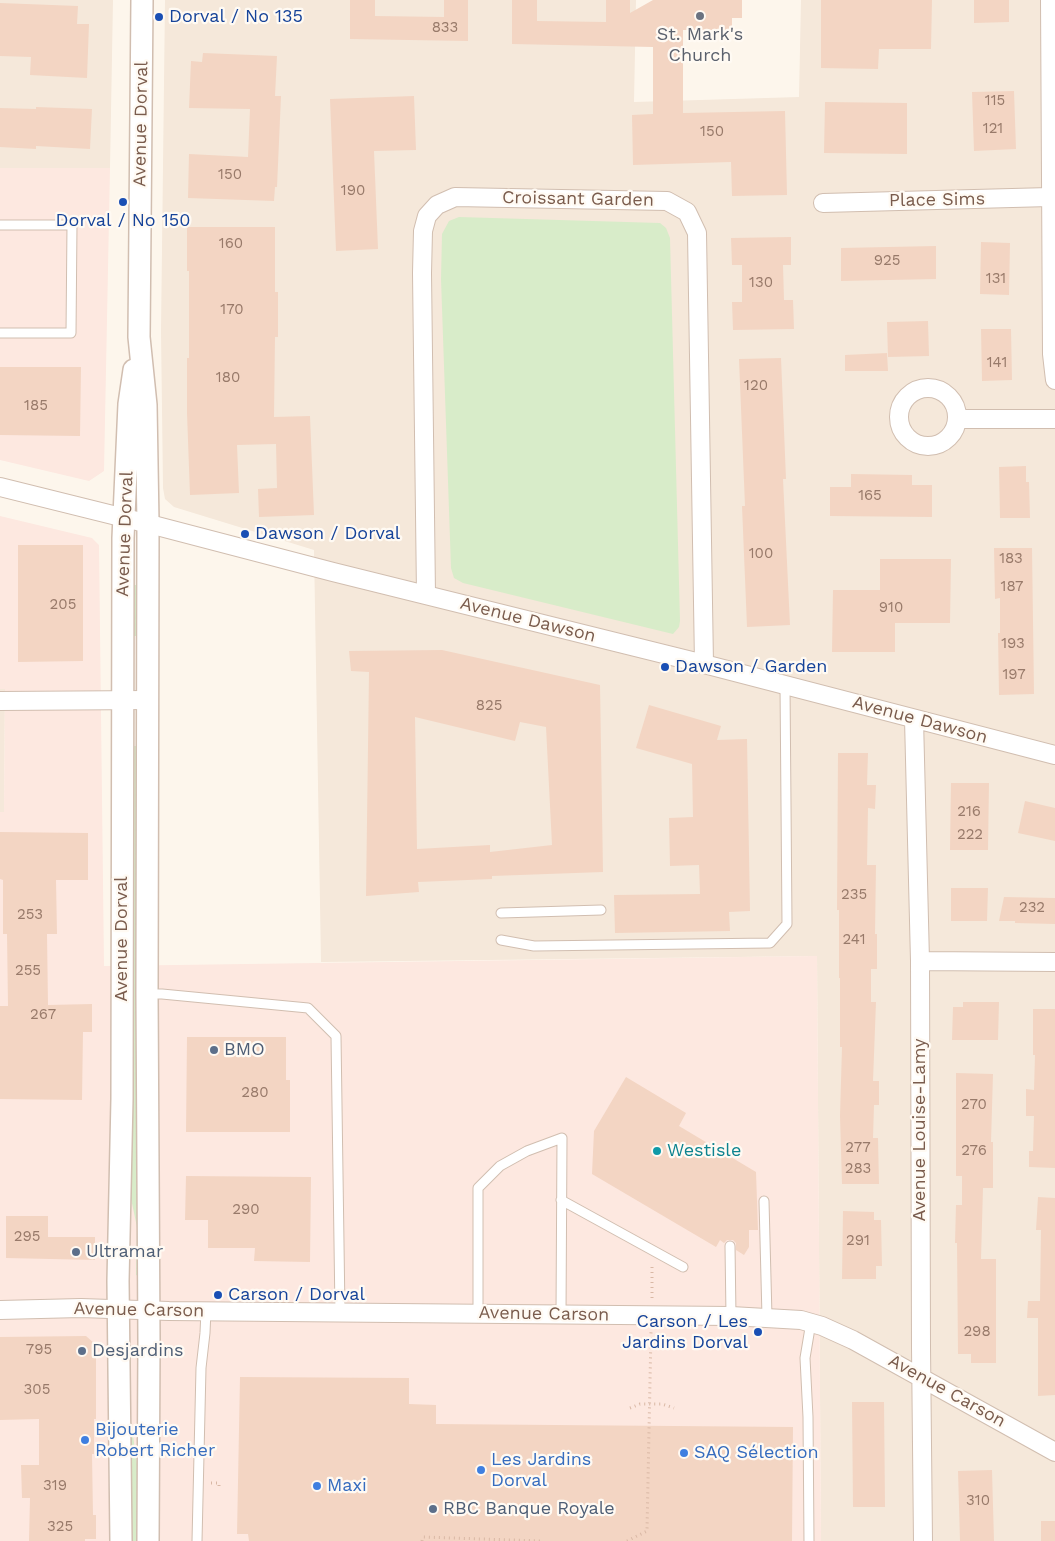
<!DOCTYPE html>
<meta charset="utf-8">
<style>
body{margin:0}
canvas{display:block;background:#fdf6ec}
</style>
<canvas width="1055" height="1541"></canvas>
<script>
const ctx = document.querySelector('canvas').getContext('2d');
ctx.lineJoin = 'round';
function fillPath(path, color) { ctx.fillStyle = color; ctx.fill(path, 'evenodd'); }
const shape = rows => new Path2D(rows.map(r => 'M' + r).join(''));
function trace(path, color, width, dash) { ctx.strokeStyle = color; ctx.lineWidth = width; ctx.lineCap = dash ? 'butt' : 'round'; ctx.setLineDash(dash || []); ctx.stroke(path); }
function drawText(font, color, halo, rows, align = 'center') {
  ctx.font = font + ' "Work Sans",sans-serif'; ctx.lineWidth = 4.5; ctx.setLineDash([]); ctx.textBaseline = 'middle'; ctx.strokeStyle = halo; ctx.fillStyle = color; for (const [text, x, y, turn = 0] of rows) {
    ctx.save(); ctx.translate(x, y); ctx.rotate((+turn || 0) * Math.PI / 180); ctx.textAlign = isNaN(turn) ? turn : align; if (halo) ctx.strokeText(text, 0, 0); ctx.fillText(text, 0, 0); ctx.restore();
  }
}
fillPath(shape([
 [0,0,113,0,110,168,0,168],
 [165,0,636,0,634,102,799,97,801,0,1055,0,1055,1541,821,1541,817,956,321,962,314,550,174,507,165,499,163,488,161,331],
 [0,689,5,689,4,812,0,812]
]), '#f5e8da');
fillPath(shape([
 [0,168,110,168,104,471,89,481,0,460],
 [0,516,92,538,99,545,104,966,817,956,821,1541,0,1541,0,812,4,812,5,689,0,689]
]), '#fde8e0');
fillPath(shape([
 [459,217,660,223,666,228,670,238,680,621,679,627,673,634,463,583,454,578,451,568,441,279,442,234,449,221],
 [134,585,138,585,138,636,134,636],
 [133,746,137,746,137,1078,139,1276,136,1275,137,1227,130,1194,130,1165,133,1078],
 [131,1349,131,1421,137,1464,138,1541,131,1541,129,1350]
]), '#d8ecc9');
fillPath(shape([
 [350,0,375,0,375,16,444,17,444,0,468,0,468,41,350,39],
 [512,0,537,0,537,21,606,22,606,0,630,0,630,13,653,0,742,0,742,18,732,18,732,30,683,30,683,113,785,111,787,195,732,196,731,162,633,165,632,115,653,114,653,47,512,44],
 [821,0,932,0,931,49,879,49,878,69,821,68],
 [974,0,1009,0,1009,22,974,23],
 [0,3,78,6,77,24,89,24,87,78,30,75,31,57,0,56],
 [203,53,277,56,275,96,281,96,277,187,275,187,274,201,188,198,189,154,248,157,250,109,189,108,191,61,202,62],
 [1014,91,1016,149,974,151,972,92],
 [414,96,416,150,374,151,378,249,336,251,330,99],
 [825,102,907,103,907,154,824,153],
 [36,107,92,109,90,149,36,146,36,149,0,147,0,108,36,109],
 [187,227,275,227,275,292,278,292,278,337,275,337,274,417,310,416,314,515,259,517,258,489,277,488,276,444,237,445,239,493,190,495,187,413,187,358,189,358,189,271,187,271],
 [791,237,791,265,783,265,784,300,793,300,794,329,733,330,732,302,742,302,742,265,732,265,731,238],
 [981,242,1010,243,1009,295,980,294],
 [936,246,936,279,841,281,841,248],
 [928,321,929,356,888,357,887,322],
 [981,329,1011,329,1012,380,982,381],
 [887,353,888,371,845,371,845,355],
 [781,358,786,479,783,479,790,625,747,627,742,506,745,506,739,359],
 [0,367,81,367,80,436,0,435],
 [1026,466,1026,482,1029,482,1030,518,1000,518,999,467],
 [851,474,912,475,912,485,932,485,932,517,830,516,830,487,851,487],
 [18,545,83,545,83,661,18,662],
 [994,548,1032,548,1034,694,999,695,998,633,1000,633,1000,598,995,599],
 [880,559,951,559,950,623,895,623,895,652,832,652,833,590,880,590],
 [442,650,600,685,603,872,492,876,492,879,418,882,419,892,366,896,369,672,351,671,349,651],
 [415,717,515,741,520,722,546,727,552,845,490,852,490,845,417,849],
 [649,705,721,726,717,740,747,739,750,911,729,912,730,931,615,933,614,895,700,894,699,865,670,866,669,818,693,817,692,764,636,748],
 [838,753,868,753,867,785,876,785,875,809,868,808,867,865,876,865,875,934,877,934,877,969,871,969,871,1002,876,1002,873,1081,879,1081,879,1105,874,1105,873,1138,878,1138,879,1184,842,1184,840,1116,842,1047,840,1047,840,978,839,978,839,910,837,910],
 [951,783,989,783,988,850,950,850],
 [1025,801,1055,808,1055,841,1018,833],
 [0,832,88,833,88,880,56,880,57,934,47,934,48,1005,92,1004,92,1032,83,1032,82,1100,0,1099,0,1006,8,1006,7,934,3,934,3,880,0,879],
 [951,888,988,888,987,921,951,921],
 [1004,897,1055,898,1055,924,1015,923,1015,921,999,921],
 [963,1002,999,1002,998,1040,952,1040,953,1007,963,1007],
 [1033,1009,1055,1009,1055,1168,1029,1167,1029,1151,1033,1151,1034,1116,1026,1116,1026,1089,1034,1090,1035,1055,1033,1055],
 [187,1037,286,1037,286,1080,290,1080,290,1132,186,1132],
 [956,1073,993,1074,991,1142,993,1142,993,1188,983,1188,981,1259,996,1259,996,1363,971,1363,971,1354,958,1354,957,1243,955,1243,956,1205,962,1205,962,1176,956,1176],
 [626,1077,686,1113,679,1126,756,1172,758,1230,749,1230,749,1247,744,1255,736,1250,736,1243,733,1240,727,1240,724,1243,720,1240,716,1247,592,1174,594,1131],
 [186,1176,311,1177,310,1262,254,1261,255,1248,208,1248,208,1220,185,1220],
 [1038,1197,1055,1198,1055,1395,1038,1396,1038,1318,1027,1318,1028,1301,1040,1301,1041,1230,1036,1230],
 [843,1211,874,1212,874,1220,881,1220,882,1266,876,1266,876,1279,842,1279],
 [6,1216,48,1216,48,1237,95,1237,95,1260,6,1258],
 [86,1336,96,1345,96,1419,94,1419,94,1454,92,1454,93,1515,96,1515,96,1539,85,1539,85,1541,29,1541,30,1498,22,1498,21,1465,39,1465,39,1419,0,1420,0,1337],
 [240,1377,409,1378,409,1404,436,1405,436,1424,793,1427,792,1541,249,1541,248,1534,237,1534],
 [852,1402,884,1402,885,1507,853,1507],
 [992,1470,994,1541,960,1541,958,1471],
 [1041,1521,1055,1521,1055,1541,1041,1541]
]), '#f3d5c3');
const service = shape([
 [0,225,72,225,71,333,0,333],
 [501,913,601,910],
 [501,940,534,946,770,943,787,924,785,685],
 [147,994,162,994,308,1008,336,1036,340,1312],
 [561,1200,683,1267],
 [764,1201,767,1317],
 [730,1246,731,1316],
 [478,1313,478,1188,500,1166,527,1151,562,1138,561,1314],
 [197,1541,201,1368,205,1333,206,1310],
 [809,1541,808,1417,805,1358,811,1322]
]);
const minor = shape([
 [1050,0,1052,354,1055,380],
 [823,203,1050,197],
 '899 417a29 29 0 1 1 58 0a29 29 0 1 1-58 0Z',
 [957,419,1055,419],
 [0,487,157,526,333,572,704,664,1055,755],
 [426,595,422,273,423,231,427,216,437,205,455,197,667,201,687,212,697,233,704,664],
 [0,701,148,700],
 [914,719,920,961,921,1347,923,1541],
 [920,961,1055,962],
 [0,1310,81,1308,169,1311,731,1316,801,1320,822,1326,853,1340,1055,1452]
]);
const tertiary = shape([
 [142,0,139,337,146,405,148,523,147,994,149,1342,148,1541],
 [121,1541,118,1281,122,1099,123,538,129,404,134,370]
]);
trace(service, '#d1beb0', 11);
trace(minor, '#d1beb0', 20);
trace(tertiary, '#d1beb0', 24);
trace(shape([
 [652,1298,652,1264],
 [630,1408,640,1404,662,1404,674,1408],
 [211,1483,219,1483,219,1488],
 [422,1541,423,1537,541,1541],
 [627,1541,647,1531,651,1332]
]), '#d9b8a5', 3, [1, 4]);
trace(service, '#fff', 9);
trace(minor, '#fff', 18);
trace(tertiary, '#fff', 21);
for (const [x, y, r, color] of [
 [700,16,5,"#6b7280"],
 [159,17,5,"#1a4fb4"],
 [123,202,5,"#1a4fb4"],
 [245,534,5,"#1a4fb4"],
 [665,667,5,"#1a4fb4"],
 [214,1050,5,"#5c6f8a"],
 [657,1151,5,"#0f9aa8"],
 [76,1252,5,"#5c6f8a"],
 [218,1295,5,"#1a4fb4"],
 [758,1332,5,"#1a4fb4"],
 [82,1351,5,"#5c6f8a"],
 [85,1440,5,"#3f7fe0"],
 [684,1453,5,"#3f7fe0"],
 [481,1470,5,"#3f7fe0"],
 [317,1486,5,"#3f7fe0"],
 [433,1509,5,"#5c6f8a"]
]) { const dot = new Path2D(); dot.arc(x, y, r, 0, 2 * Math.PI); ctx.fillStyle = color; ctx.fill(dot); trace(dot, '#fffaf3', 2); }
drawText('15px', '#987a6a', null, [
 ["833",445,28],
 ["115",995,101],
 ["121",993,129],
 ["150",712,132],
 ["150",230,175],
 ["190",353,191],
 ["160",231,244],
 ["925",887,261],
 ["131",996,279],
 ["130",761,283],
 ["170",232,310],
 ["141",997,363],
 ["180",228,378],
 ["120",756,386],
 ["185",36,406],
 ["165",870,496],
 ["100",761,554],
 ["183",1011,559],
 ["187",1012,587],
 ["205",63,605],
 ["910",891,608],
 ["193",1013,644],
 ["197",1014,675],
 ["825",489,706],
 ["216",969,812],
 ["222",970,835],
 ["235",854,895],
 ["232",1032,908],
 ["253",30,915],
 ["241",854,940],
 ["255",28,971],
 ["267",43,1015],
 ["280",255,1093],
 ["270",974,1105],
 ["277",858,1148],
 ["276",974,1151],
 ["283",858,1169],
 ["290",246,1210],
 ["295",27,1237],
 ["291",858,1241],
 ["298",977,1332],
 ["795",39,1350],
 ["305",37,1390],
 ["319",55,1486],
 ["310",978,1501],
 ["325",60,1527]
]);
drawText('18px', '#164399', '#fffaf3', [
 ["Dorval / No 135",169,17],
 ["Dorval / No 150",123,221,"center"],
 ["Dawson / Dorval",255,534],
 ["Dawson / Garden",675,667],
 ["Carson / Dorval",228,1295],
 ["Carson / Les",748,1322,"right"],
 ["Jardins Dorval",748,1343,"right"]
], 'left');
drawText('18px', '#5b616d', '#fffaf3', [
 ["St. Mark's",700,35],
 ["Church",700,56]
]);
drawText('18px', '#7a5c4d', '#fffaf3', [
 ["Avenue Dorval",141,124,-89],
 ["Croissant Garden",578,199,1],
 ["Place Sims",937,200,-1],
 ["Avenue Dorval",125,534,-88],
 ["Avenue Dawson",528,620,14],
 ["Avenue Dawson",920,720,15],
 ["Avenue Dorval",122,939,-90],
 ["Avenue Louise-Lamy",920,1130,-90],
 ["Avenue Carson",139,1310,1],
 ["Avenue Carson",544,1314,1],
 ["Avenue Carson",947,1391,29]
]);
drawText('18px', '#4e5e75', '#fffaf3', [
 ["BMO",224,1050],
 ["Ultramar",86,1252],
 ["Desjardins",92,1351],
 ["RBC Banque Royale",443,1509]
], 'left');
drawText('18px', '#0d838f', '#fffaf3', [
 ["Westisle",667,1151]
], 'left');
drawText('18px', '#366cbe', '#fffaf3', [
 ["Bijouterie",95,1430],
 ["Robert Richer",95,1451],
 ["SAQ Sélection",694,1453],
 ["Les Jardins",491,1460],
 ["Dorval",491,1481],
 ["Maxi",327,1486]
], 'left');
</script>
